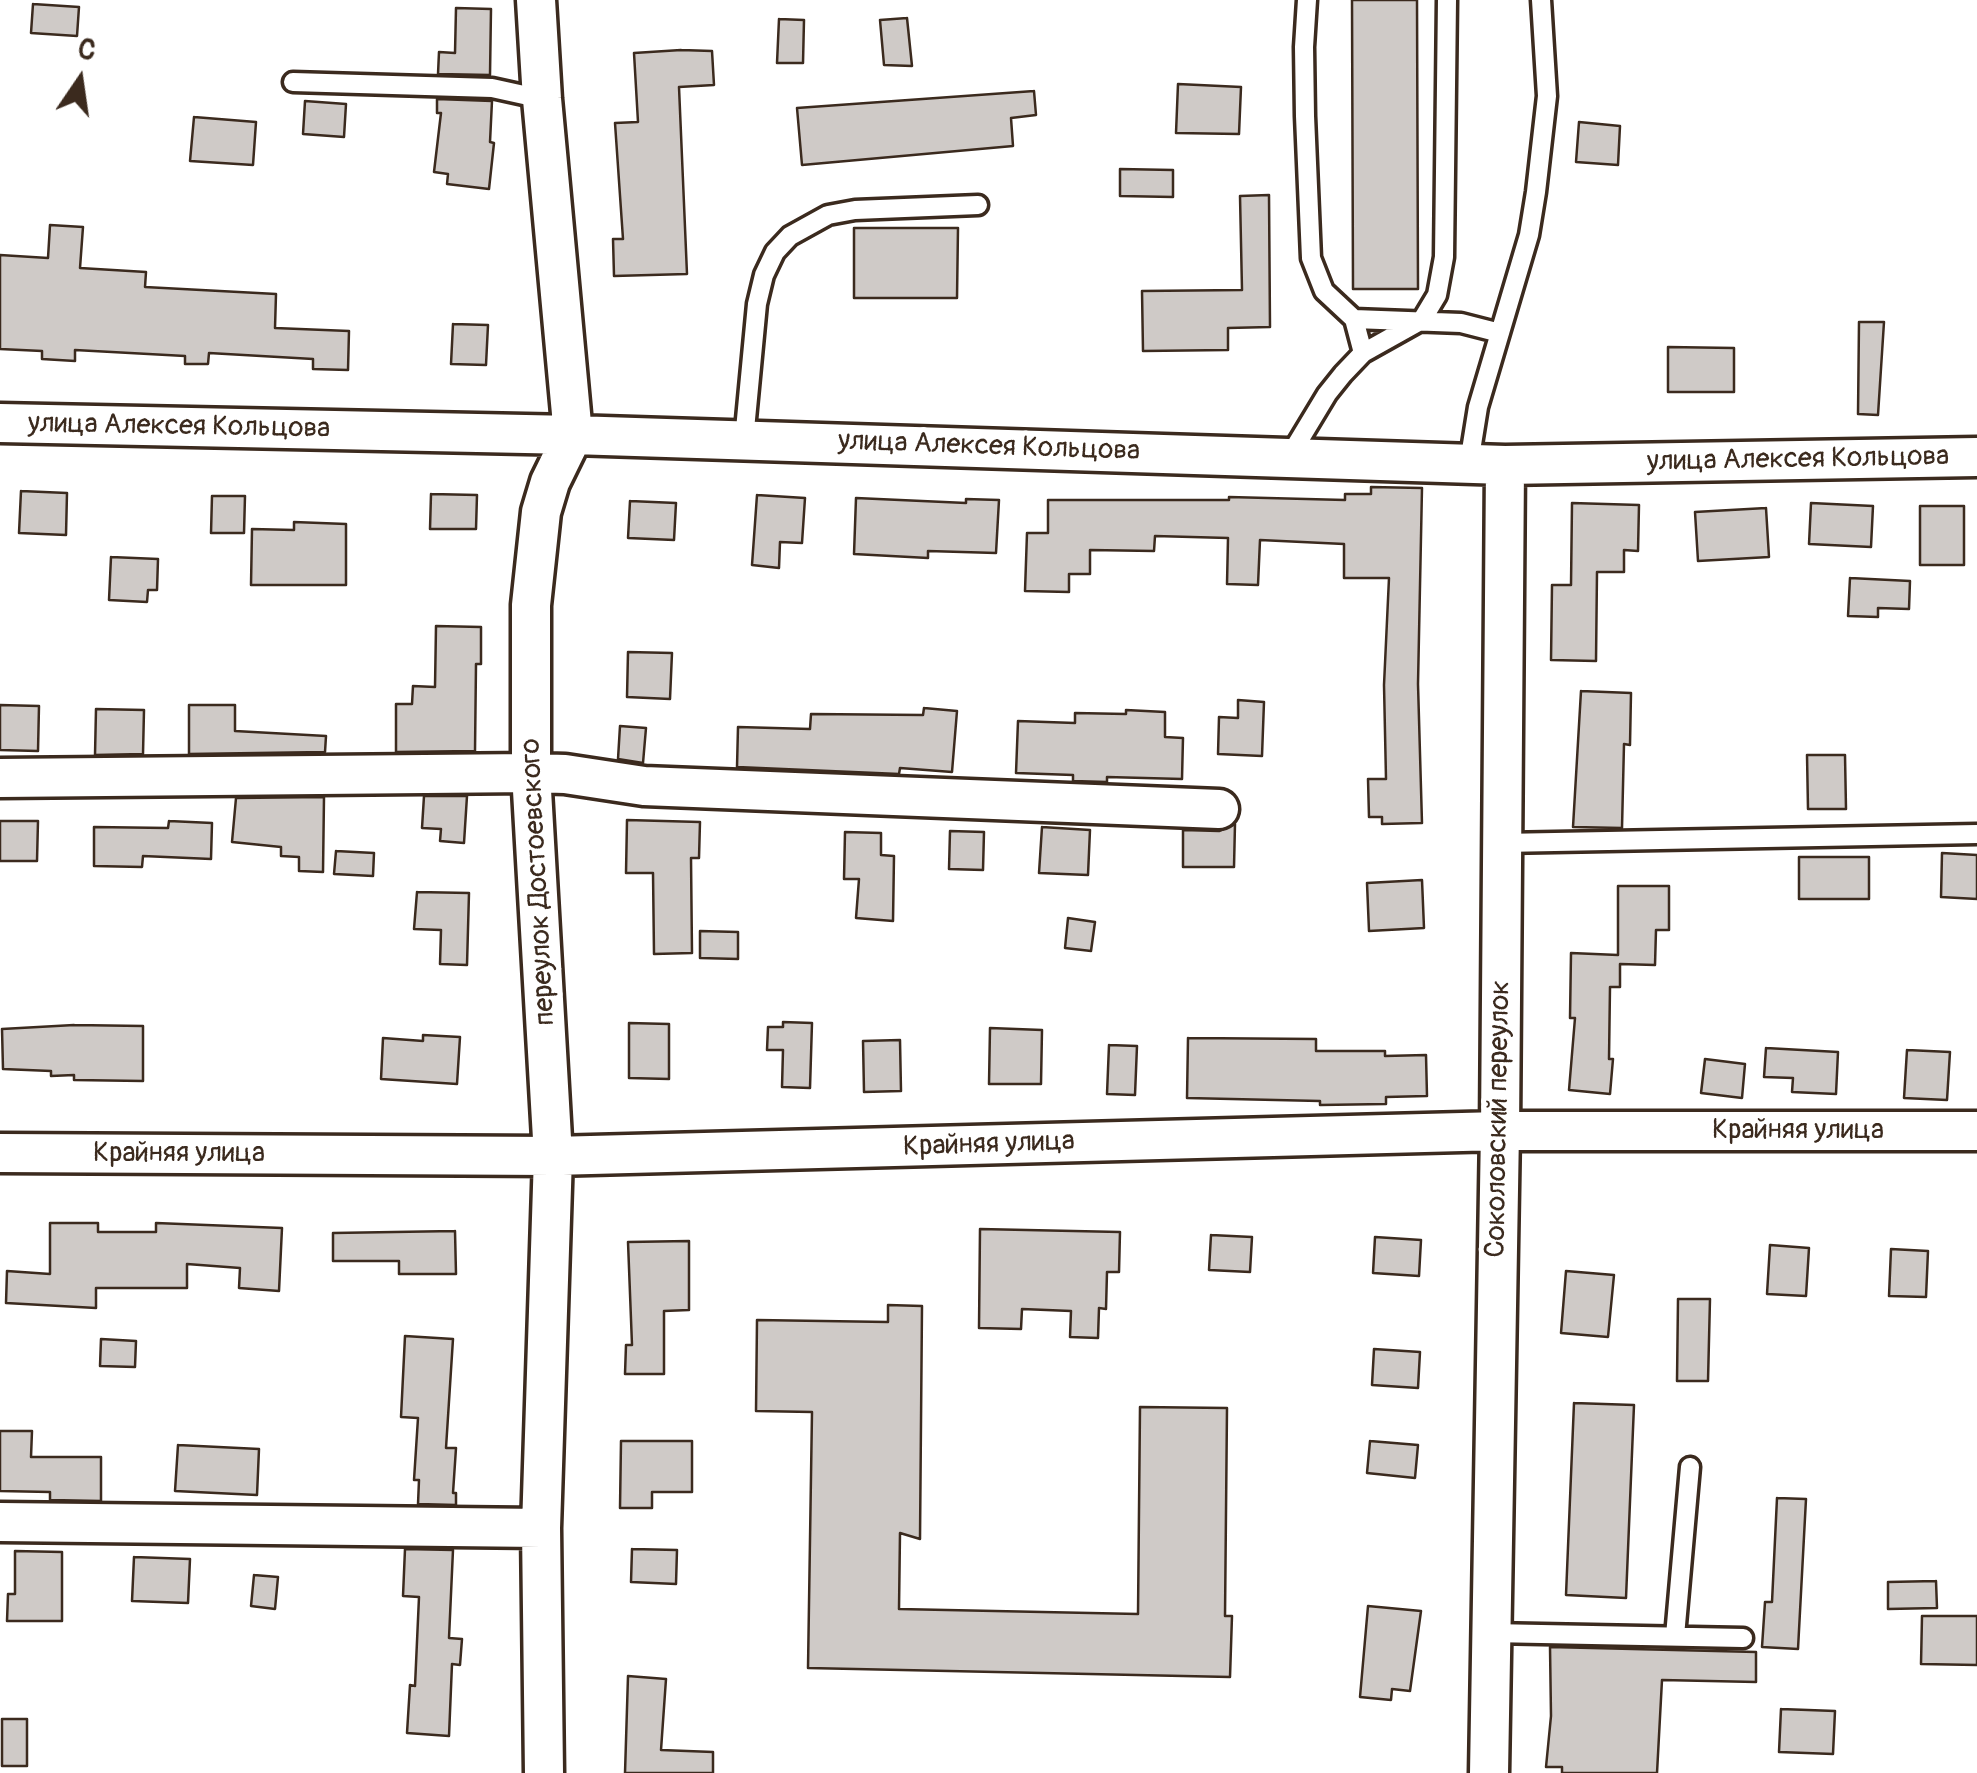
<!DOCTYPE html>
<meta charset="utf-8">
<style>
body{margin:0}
#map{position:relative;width:1977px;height:1773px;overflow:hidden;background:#fff;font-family:Pangolin,sans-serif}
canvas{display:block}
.north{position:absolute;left:30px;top:30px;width:100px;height:100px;-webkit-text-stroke:8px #fff;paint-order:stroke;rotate:13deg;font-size:28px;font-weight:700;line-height:40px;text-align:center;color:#3b2a1e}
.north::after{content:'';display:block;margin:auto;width:35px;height:45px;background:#3b2a1e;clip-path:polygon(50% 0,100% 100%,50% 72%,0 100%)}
</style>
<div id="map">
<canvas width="1977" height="1773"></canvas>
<div class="north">С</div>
</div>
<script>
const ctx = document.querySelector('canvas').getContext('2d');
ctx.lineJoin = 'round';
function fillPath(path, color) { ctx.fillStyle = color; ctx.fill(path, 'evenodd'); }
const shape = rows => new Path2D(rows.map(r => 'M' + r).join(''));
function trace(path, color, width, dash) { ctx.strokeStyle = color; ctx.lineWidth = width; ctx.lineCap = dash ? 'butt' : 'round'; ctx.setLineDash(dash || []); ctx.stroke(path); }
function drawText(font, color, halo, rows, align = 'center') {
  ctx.font = font + ' Pangolin,sans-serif'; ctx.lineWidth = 10; ctx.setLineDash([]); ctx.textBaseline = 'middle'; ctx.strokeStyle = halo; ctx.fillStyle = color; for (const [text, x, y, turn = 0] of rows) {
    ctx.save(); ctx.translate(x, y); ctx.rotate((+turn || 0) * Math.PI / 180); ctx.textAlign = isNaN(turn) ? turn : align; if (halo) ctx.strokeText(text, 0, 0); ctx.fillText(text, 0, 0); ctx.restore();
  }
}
const building = shape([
 [1352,0,1417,0,1418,289,1353,289,1352,0],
 [33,4,79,7,77,36,31,33,33,4],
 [456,8,491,9,490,75,438,74,439,52,455,53,456,8],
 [907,18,912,66,884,65,880,20,907,18],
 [779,19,804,20,803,63,777,63,779,19],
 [681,50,712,51,714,85,679,87,687,274,614,276,613,239,623,239,615,123,638,122,634,53,681,50],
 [1178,84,1241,87,1239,134,1176,133,1178,84],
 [1034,91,1036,115,1011,118,1013,146,802,165,797,108,1034,91],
 [437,99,492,101,490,142,494,143,489,189,447,184,448,174,434,172,441,113,437,113,437,99],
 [305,101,346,104,344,137,303,134,305,101],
 [194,117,256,122,253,165,190,161,194,117],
 [1579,122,1620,126,1618,165,1576,162,1579,122],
 [1120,169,1173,170,1173,197,1120,196,1120,169],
 [1269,195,1270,327,1228,328,1228,350,1143,351,1142,291,1242,290,1240,196,1269,195],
 [50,225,83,227,80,268,146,272,145,287,276,294,275,328,349,331,348,370,313,369,313,359,209,353,208,364,185,364,185,356,75,350,75,361,42,359,42,351,0,349,0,255,48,258,50,225],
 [854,228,958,228,957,298,854,298,854,228],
 [1859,322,1884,322,1878,415,1858,414,1859,322],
 [453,324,488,325,486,365,451,364,453,324],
 [1668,347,1734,348,1734,392,1668,392,1668,347],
 [1371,487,1422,488,1418,684,1422,823,1382,824,1382,817,1369,817,1368,779,1386,779,1384,685,1389,578,1344,578,1344,544,1260,540,1258,585,1227,584,1228,538,1155,536,1154,551,1090,550,1090,574,1069,574,1069,592,1025,591,1027,533,1048,533,1048,500,1229,500,1229,497,1345,500,1345,494,1371,494,1371,487],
 [21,491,67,493,66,535,19,533,21,491],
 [431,494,477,495,476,529,430,529,431,494],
 [757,495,805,498,802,543,780,542,779,568,752,565,757,495],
 [212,496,245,496,244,533,211,533,212,496],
 [856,498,966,503,966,499,999,500,996,553,928,551,928,558,854,554,856,498],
 [630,501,676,503,674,540,628,538,630,501],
 [1572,503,1639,505,1638,551,1624,550,1624,572,1597,572,1596,661,1551,660,1552,585,1571,585,1572,503],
 [1811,503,1873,506,1871,547,1809,544,1811,503],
 [1920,506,1964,506,1964,565,1920,565,1920,506],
 [1766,508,1769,557,1698,561,1695,512,1766,508],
 [294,522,346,524,346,585,251,585,252,529,294,530,294,522],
 [111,557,158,559,157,590,148,590,147,602,109,600,111,557],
 [1850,578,1910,581,1909,609,1878,608,1878,617,1848,616,1850,578],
 [436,626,481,627,481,664,476,664,475,751,396,752,396,704,412,704,413,686,435,687,436,626],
 [628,652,672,653,670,699,627,697,628,652],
 [1581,691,1631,693,1630,745,1624,744,1622,828,1573,827,1581,691],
 [1238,700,1264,702,1262,756,1218,754,1219,717,1238,718,1238,700],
 [0,705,39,706,38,751,0,750,0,705],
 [189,705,235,705,235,731,326,736,325,752,189,754,189,705],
 [924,708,957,711,952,772,900,768,899,774,737,767,738,727,810,729,811,714,923,715,924,708],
 [96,709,144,710,143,754,95,755,96,709],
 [1126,710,1165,712,1165,737,1183,738,1182,779,1107,777,1107,782,1073,781,1073,775,1016,773,1018,721,1075,723,1075,713,1126,714,1126,710],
 [620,726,646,728,643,763,618,759,620,726],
 [1807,755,1845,755,1846,809,1808,809,1807,755],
 [424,796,467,796,464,843,440,841,441,829,422,828,424,796],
 [324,797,323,872,299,871,299,857,281,856,281,847,232,842,236,798,324,797],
 [627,820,700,822,699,858,691,858,692,953,654,954,653,873,626,873,627,820],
 [0,821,38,821,37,861,0,861,0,821],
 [169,821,212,823,211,859,143,856,142,867,94,866,94,827,168,828,169,821],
 [1235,824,1234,867,1183,867,1183,830,1219,831,1235,824],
 [1042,827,1090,830,1088,875,1039,873,1042,827],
 [950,831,984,832,983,870,949,869,950,831],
 [845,832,881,833,881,855,894,856,893,921,856,918,859,879,844,879,845,832],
 [336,851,374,853,373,876,334,874,336,851],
 [1942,853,1977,855,1977,899,1941,897,1942,853],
 [1799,857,1869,857,1869,899,1799,899,1799,857],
 [1422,880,1424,928,1369,931,1367,883,1422,880],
 [1618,886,1669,886,1669,930,1656,930,1655,965,1620,964,1620,987,1610,987,1609,1059,1613,1059,1610,1094,1569,1090,1575,1018,1570,1018,1571,953,1618,955,1618,886],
 [417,892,469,893,467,965,440,964,441,930,414,929,417,892],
 [1068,918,1095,922,1091,951,1065,948,1068,918],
 [700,931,738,932,738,959,700,958,700,931],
 [783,1022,812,1023,810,1088,782,1087,783,1050,767,1050,768,1027,783,1027,783,1022],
 [629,1023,669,1024,669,1079,629,1078,629,1023],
 [74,1025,143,1026,143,1081,74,1080,74,1075,51,1076,51,1071,3,1069,2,1029,74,1025],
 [990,1028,1042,1030,1041,1084,989,1084,990,1028],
 [423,1035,460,1037,457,1084,381,1079,383,1038,423,1041,423,1035],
 [1188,1038,1316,1039,1316,1051,1385,1051,1385,1056,1426,1055,1427,1096,1386,1097,1386,1104,1320,1105,1320,1101,1187,1098,1188,1038],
 [900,1040,901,1091,864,1092,863,1041,900,1040],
 [1109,1045,1137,1046,1135,1095,1107,1094,1109,1045],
 [1766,1048,1838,1052,1836,1094,1792,1092,1793,1078,1764,1077,1766,1048],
 [1907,1050,1950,1052,1947,1100,1904,1098,1907,1050],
 [1705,1059,1745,1064,1742,1098,1701,1093,1705,1059],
 [50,1223,98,1223,98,1232,156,1232,156,1223,282,1228,279,1291,239,1288,240,1268,187,1264,187,1288,96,1288,96,1308,6,1303,7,1271,50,1274,50,1223],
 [980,1229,1120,1232,1119,1272,1107,1272,1106,1309,1099,1308,1098,1338,1070,1337,1071,1311,1022,1309,1021,1329,979,1328,980,1229],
 [455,1231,456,1274,399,1274,399,1261,333,1261,333,1233,455,1231],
 [1211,1235,1252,1237,1250,1272,1209,1270,1211,1235],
 [1375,1237,1421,1240,1419,1276,1373,1273,1375,1237],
 [689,1241,689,1310,664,1311,664,1374,625,1374,626,1345,632,1345,628,1242,689,1241],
 [1770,1245,1809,1248,1806,1296,1767,1294,1770,1245],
 [1891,1249,1928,1251,1926,1297,1889,1296,1891,1249],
 [1566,1271,1614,1275,1608,1337,1561,1333,1566,1271],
 [1678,1299,1710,1299,1708,1381,1677,1381,1678,1299],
 [888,1305,922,1306,920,1539,900,1533,899,1609,1138,1614,1140,1407,1227,1408,1225,1616,1232,1616,1230,1677,808,1668,812,1412,756,1411,757,1320,888,1322,888,1305],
 [405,1336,453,1339,446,1448,456,1448,453,1493,456,1493,456,1505,418,1504,419,1480,414,1480,418,1418,401,1417,405,1336],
 [101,1339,136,1341,135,1367,100,1366,101,1339],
 [1374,1349,1420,1352,1418,1388,1372,1385,1374,1349],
 [1574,1403,1634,1405,1626,1598,1566,1595,1574,1403],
 [0,1431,32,1431,31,1457,101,1457,101,1501,50,1500,50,1492,0,1491,0,1431],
 [621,1441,692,1441,692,1492,652,1492,652,1508,620,1508,621,1441],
 [1370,1441,1418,1445,1415,1478,1367,1473,1370,1441],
 [178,1445,259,1449,257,1495,175,1491,178,1445],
 [1777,1498,1806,1499,1798,1649,1762,1647,1765,1602,1772,1602,1777,1498],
 [405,1549,453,1550,449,1638,462,1639,460,1665,452,1664,449,1736,407,1733,410,1685,415,1686,419,1597,403,1596,405,1549],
 [632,1549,677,1550,676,1584,631,1582,632,1549],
 [15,1551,62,1552,62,1621,7,1621,8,1594,15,1594,15,1551],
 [134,1557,190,1559,188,1603,132,1601,134,1557],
 [254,1575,278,1577,275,1609,251,1606,254,1575],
 [1936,1581,1937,1608,1888,1609,1888,1582,1936,1581],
 [1368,1606,1421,1611,1410,1691,1392,1689,1391,1700,1360,1697,1368,1606],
 [1922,1616,1977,1616,1977,1665,1921,1664,1922,1616],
 [1550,1647,1756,1652,1756,1682,1662,1680,1657,1773,1562,1773,1562,1767,1546,1767,1551,1716,1550,1647],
 [628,1676,666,1679,661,1750,713,1752,713,1773,625,1773,628,1676],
 [1781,1709,1835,1711,1833,1754,1779,1752,1781,1709],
 [2,1719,27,1719,27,1766,2,1766,2,1719]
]);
fillPath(building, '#cfcac7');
trace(building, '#3b2a1e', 2.5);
const lane = shape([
 [1307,0,1304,47,1305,116,1311,258,1324,291,1354,319,1363,353],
 [293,82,492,88,542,99],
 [1354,319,1461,323,1500,333],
 [744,440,757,304,764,275,775,252,790,236,828,215,855,210,978,205],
 [1289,457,1327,394,1343,374,1363,353,1422,320,1437,295,1444,257,1447,0],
 [1469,463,1478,407,1529,235,1536,192,1547,96,1541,0],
 [1502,843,1977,834],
 [1491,1633,1743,1638],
 [1675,1636,1690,1467]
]);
const street = shape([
 [536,0,542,99,573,435,550,482,541,512,531,605,531,773,553,1156,541,1528,544,1773],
 [0,423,573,435,1505,465,1977,457],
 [0,778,531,773,565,774,644,786,1219,809],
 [0,1153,553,1156,1500,1131,1977,1131],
 [0,1522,541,1528],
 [1489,1773,1500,1131,1505,465]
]);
trace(lane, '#3b2a1e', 25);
trace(street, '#3b2a1e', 45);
trace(lane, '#fff', 18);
trace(street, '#fff', 38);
drawText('28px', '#3b2a1e', '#fff', [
 ["улица Алексея Кольцова",179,427,1],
 ["улица Алексея Кольцова",989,447,2],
 ["улица Алексея Кольцова",1798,460,-1],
 ["переулок Достоевского",539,882,-93],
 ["Соколовский переулок",1499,1119,-89],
 ["Крайняя улица",1798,1131],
 ["Крайняя улица",989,1145,-2],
 ["Крайняя улица",179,1154]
]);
</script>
